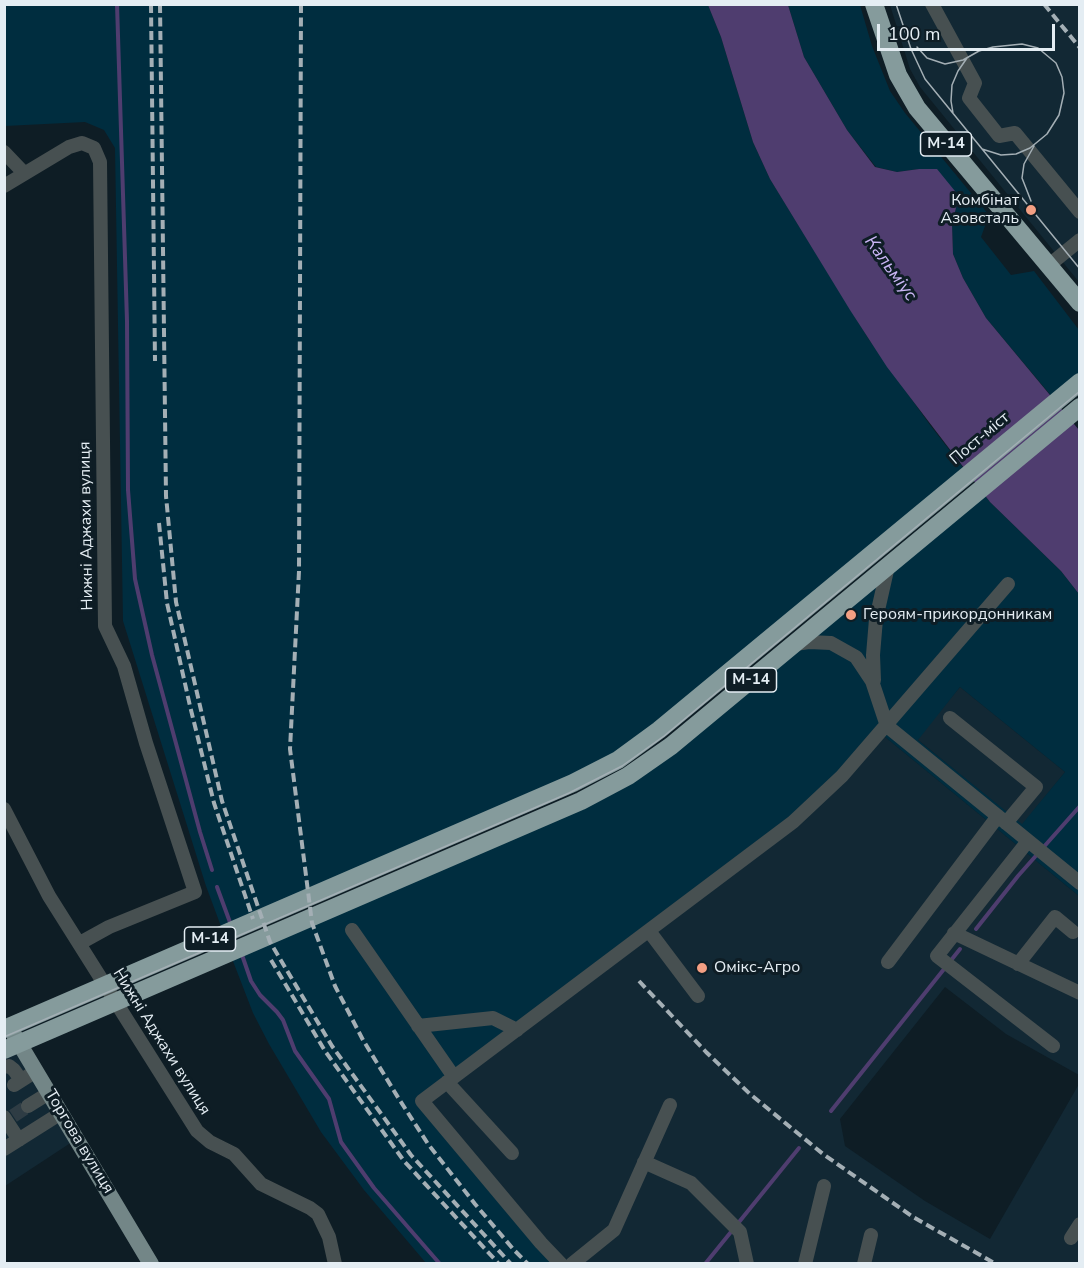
<!DOCTYPE html>
<meta charset="utf-8">
<style>
body{margin:0}
#map{position:relative;width:1084px;height:1268px;overflow:hidden;background:#0e1d25;font-family:"Nunito Sans",sans-serif}
canvas{display:block}
.frame{position:absolute;inset:0;border:6px solid #e4edf3;pointer-events:none}
.scale{position:absolute;left:877px;top:24px;width:178px;height:27px;box-sizing:border-box;border:3px solid #e4edf3;border-top:0;padding-left:8px;font-size:18px;line-height:21px;white-space:nowrap;color:#e4edf3;-webkit-text-stroke:4px #0e1d25;paint-order:stroke}
</style>
<div id="map">
<canvas width="1084" height="1268"></canvas>
<div class="frame"></div>
<div class="scale">100 m</div>
</div>
<script>
const ctx = document.querySelector('canvas').getContext('2d');
ctx.lineJoin = 'round';
function fillPath(path, color) { ctx.fillStyle = color; ctx.fill(path, 'evenodd'); }
const shape = rows => new Path2D(rows.map(r => 'M' + r).join(''));
function trace(path, color, width, dash) { ctx.strokeStyle = color; ctx.lineWidth = width; ctx.lineCap = dash ? 'butt' : 'round'; ctx.setLineDash(dash || []); ctx.stroke(path); }
function drawText(font, color, halo, rows, align = 'center') {
  ctx.font = font + ' "Nunito Sans",sans-serif'; ctx.lineWidth = 6; ctx.setLineDash([]); ctx.textBaseline = 'middle'; ctx.strokeStyle = halo; ctx.fillStyle = color; for (const [text, x, y, turn = 0] of rows) {
    ctx.save(); ctx.translate(x, y); ctx.rotate((+turn || 0) * Math.PI / 180); ctx.textAlign = isNaN(turn) ? turn : align; if (halo) ctx.strokeText(text, 0, 0); ctx.fillText(text, 0, 0); ctx.restore();
  }
}
fillPath(shape([
 [890,5,1079,5,1079,282,920,87,910,69],
 [960,687,1065,772,1022,825,917,739],
 [884,736,1079,896,1079,1075,1006,1034,945,987,840,1119,845,1146,925,1201,990,1239,1079,1084,1079,1263,567,1263,428,1102],
 [17,1049,72,1142,5,1186,5,1054]
]), '#122834');
fillPath(shape([
 [5,5,708,5,721,37,753,142,770,179,868,338,930,425,965,470,616,756,222,929,206,886,123,621,115,148,104,130,85,122,5,126],
 [788,5,860,5,872,46,890,91,905,113,989,215,981,237,1011,275,1034,271,1079,330,1079,376,1053,398,986,318,963,278,953,254,952,224,959,196,919,169,897,172,876,167,847,130,804,57],
 [983,493,990,502,1061,571,1079,594,1079,896,884,736,845,779,428,1102,567,1263,426,1263,364,1190,321,1132,269,1044,253,1013,231,956,607,793],
 [960,687,1065,772,1022,824,918,740]
]), '#002d3f');
fillPath(shape([
 [708,5,788,5,804,57,847,130,875,167,897,172,919,169,937,169,959,196,952,224,953,254,963,278,986,318,1079,430,1079,594,1061,571,990,502,887,367,850,310,770,179,753,142,721,37]
]), '#4f3d6f');
trace(shape([
 [117,4,127,321,128,490,135,579,152,655,200,832,212,870],
 [217,887,231,925],
 [976,929,1018,876,1080,806],
 [241,952,251,981,260,995,277,1012,283,1020,295,1051,329,1099,341,1142,374,1188,440,1264],
 [831,1111,960,949],
 [705,1264,799,1148]
]), '#4f3d6f', 4);
trace(shape([
 [13,1116,28,1106]
]), '#2e3c44', 14, [14, 7]);
trace(shape([
 [932,4,975,83,969,98,999,136,1015,133,1080,212],
 [4,152,24,173],
 [4,186,69,147,82,143,94,148,100,162,105,626,124,666,146,743,195,892,109,927,80,943],
 [1048,266,1080,240],
 [795,644,809,642,831,643,856,657,872,681,887,726,1080,883],
 [874,680,873,655,876,619,888,566],
 [950,718,1036,787,1006,823],
 [4,809,49,896,197,1131,210,1142,234,1154,261,1184,310,1208,318,1214,329,1237,335,1264],
 [1028,841,937,956,1053,1046],
 [352,930,454,1077],
 [649,931,698,996],
 [954,933,1080,993],
 [888,962,998,816],
 [1018,964,1055,917,1073,932],
 [418,1026,493,1018,517,1030],
 [4,1067,9,1066,14,1070,21,1080],
 [447,1082,512,1153],
 [14,1085,36,1071],
 [28,1106,49,1093],
 [4,1117,19,1140],
 [4,1149,61,1113],
 [644,1162,691,1183,740,1232,747,1264],
 [1071,1238,1080,1224],
 [561,1264,541,1243,422,1101,793,822,842,776,1008,584],
 [572,1264,614,1230,670,1105],
 [805,1264,824,1186],
 [864,1264,871,1235]
]), '#475051', 14);
trace(shape([
 [13,1033,151,1264]
]), '#738687', 16);
trace(shape([
 [874,4,898,75,917,108,1080,303],
 [4,1029,573,783,618,760,659,730,1080,382],
 [4,1050,581,801,628,776,671,746,1080,407]
]), '#859b9c', 18);
trace(shape([
 [896,4,911,49,925,79,1080,269],
 [917,47,927,58,945,64,963,60,979,51,993,47,1022,44,1038,48,1056,63,1062,77,1064,93,1059,115,1047,134,1030,148,1016,154,1001,155,982,149],
 [953,113,951,101,952,85,958,71,967,58],
 [1031,201,1022,178,1024,164,1034,146],
 [4,1037,569,793,622,766,664,736,1080,391]
]), '#a4afb5', 1.5);
trace(shape([
 [151,4,155,361],
 [160,4,166,496,176,602,222,801,270,942,332,1046,411,1155,511,1264],
 [301,4,299,571,290,749,312,923,335,986,363,1040,399,1099,428,1144,475,1204,514,1250,528,1264],
 [1044,4,1080,48],
 [159,523,167,603,190,706,214,803,253,919],
 [271,960,325,1051,404,1161,499,1264],
 [639,981,706,1052,750,1094,823,1154,913,1217,996,1264]
]), '#a4afb5', 4, [9, 4.5]);
for (const [x, y, r, color] of [
 [1031,210,6,"#f39f83"],
 [851,615,6,"#f39f83"],
 [702,968,6,"#f39f83"]
]) { const dot = new Path2D(); dot.arc(x, y, r, 0, 2 * Math.PI); ctx.fillStyle = color; ctx.fill(dot); trace(dot, '#0e1d25', 2); }
for (const [x, y, w] of [
 [946,144,51],
 [751,680,51],
 [210,939,51]
]) { const box = new Path2D(); box.roundRect(x - w / 2, y - 12, w, 24, 4.5); ctx.fillStyle = '#0e1d25'; ctx.fill(box); trace(box, '#e4edf3', 1.5); }
drawText('bold 15px', '#e4edf3', null, [
 ["М-14",946,144],
 ["М-14",751,680],
 ["М-14",210,939]
]);
drawText('16px', '#e4edf3', '#0e1d25', [
 ["Комбінат",1019,201,"right"],
 ["Азовсталь",1019,219,"right"],
 ["Героям-прикордонникам",863,615],
 ["Омiкс-Агро",714,968]
], 'left');
drawText('16px', '#e4edf3', '#0e1d25', [
 ["Пост-міст",980,439,-40],
 ["Нижні Аджахи вулиця",87,526,-91],
 ["Нижні Аджахи вулиця",161,1042,58],
 ["Торгова вулиця",79,1142,59]
]);
drawText('italic 18px', '#cbb6f6', '#0e1d25', [
 ["Кальміус",890,269,54]
]);
</script>
